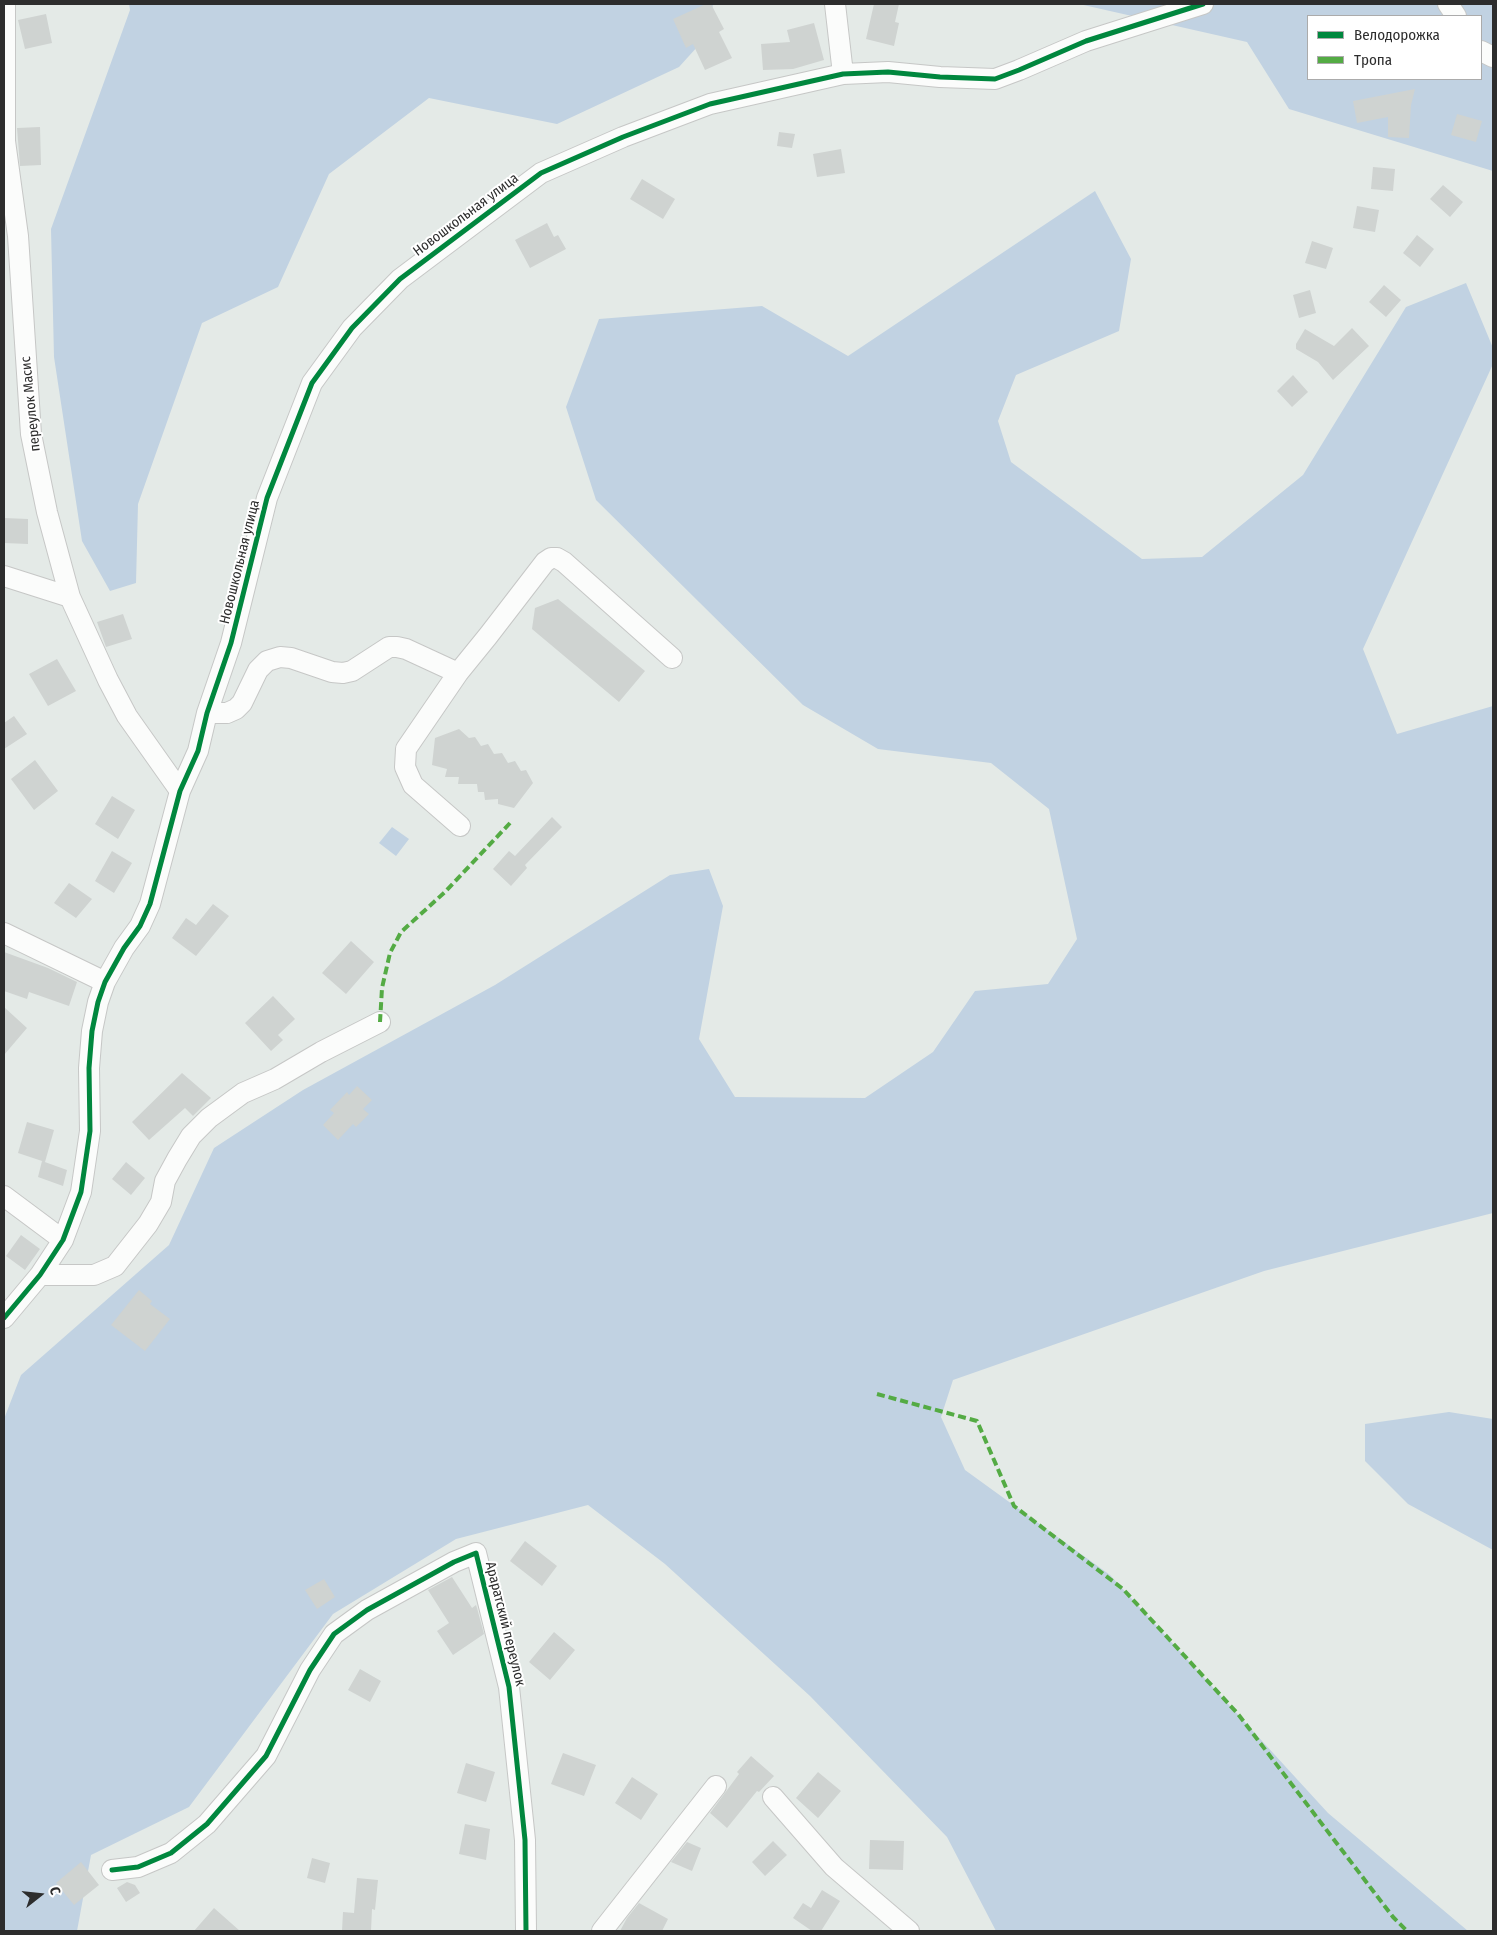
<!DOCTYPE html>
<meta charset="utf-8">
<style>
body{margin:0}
#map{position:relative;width:1497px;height:1935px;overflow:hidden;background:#e4eae7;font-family:"Fira Sans Condensed",sans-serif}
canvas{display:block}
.frame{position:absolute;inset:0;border:5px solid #2d2d2d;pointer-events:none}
.legend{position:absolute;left:1307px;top:15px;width:175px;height:65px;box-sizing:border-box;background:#fff;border:1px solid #ababab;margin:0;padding:6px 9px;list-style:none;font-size:15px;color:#2d2d2d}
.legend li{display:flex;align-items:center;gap:10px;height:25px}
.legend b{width:25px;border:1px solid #ababab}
.north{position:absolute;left:15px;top:1870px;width:50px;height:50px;-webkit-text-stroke:4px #fff;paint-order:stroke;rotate:74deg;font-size:14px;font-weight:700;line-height:20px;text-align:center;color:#2d2d2d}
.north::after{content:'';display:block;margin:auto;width:18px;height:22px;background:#2d2d2d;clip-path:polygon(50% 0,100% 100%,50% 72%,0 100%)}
</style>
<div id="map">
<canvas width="1497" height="1935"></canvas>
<div class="frame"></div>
<ul class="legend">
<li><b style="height:6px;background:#00873e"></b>Велодорожка</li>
<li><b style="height:6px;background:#54ab44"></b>Тропа</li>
</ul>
<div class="north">С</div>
</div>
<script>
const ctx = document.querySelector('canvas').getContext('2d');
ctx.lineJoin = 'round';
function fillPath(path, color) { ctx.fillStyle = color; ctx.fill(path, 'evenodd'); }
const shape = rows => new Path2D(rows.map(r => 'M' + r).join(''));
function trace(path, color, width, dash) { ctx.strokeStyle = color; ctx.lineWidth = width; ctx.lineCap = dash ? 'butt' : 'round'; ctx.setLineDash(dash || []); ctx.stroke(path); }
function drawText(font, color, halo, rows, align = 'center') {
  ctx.font = font + ' "Fira Sans Condensed",sans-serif'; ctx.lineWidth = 4; ctx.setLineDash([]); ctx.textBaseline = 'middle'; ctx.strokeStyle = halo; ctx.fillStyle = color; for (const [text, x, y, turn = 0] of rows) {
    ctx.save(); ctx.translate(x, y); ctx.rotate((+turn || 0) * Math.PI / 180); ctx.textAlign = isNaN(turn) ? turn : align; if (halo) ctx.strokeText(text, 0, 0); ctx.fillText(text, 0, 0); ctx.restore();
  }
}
fillPath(shape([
 [129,4,713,4,708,35,679,67,557,124,429,98,329,174,278,287,202,323,138,504,136,583,110,591,82,541,54,357,51,229,130,10],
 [1079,4,1493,4,1493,171,1289,109,1247,42],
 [1308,16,1481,16,1481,79,1308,79],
 [1095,191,1131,259,1119,331,1016,375,998,421,1011,462,1142,559,1202,557,1303,475,1406,307,1466,283,1493,348,1493,364,1363,649,1397,734,1493,706,1493,1213,1264,1271,953,1380,941,1417,965,1470,1110,1575,1328,1813,1468,1931,996,1931,947,1837,810,1696,665,1564,588,1505,456,1539,333,1614,189,1807,91,1855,77,1931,4,1931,4,1419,21,1375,169,1245,214,1148,303,1090,495,985,670,875,709,869,723,906,699,1039,735,1097,865,1098,933,1052,975,991,1048,984,1077,939,1049,809,991,763,878,749,803,705,596,500,566,407,599,319,762,306,848,356],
 [392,827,409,839,396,856,379,843],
 [1449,1412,1493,1419,1493,1550,1408,1504,1365,1461,1365,1424]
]), '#c1d2e2');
fillPath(shape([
 [706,4,711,4,724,29,719,32,732,58,705,70,693,44,686,48,673,19],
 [874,4,899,4,895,22,899,23,894,46,866,39],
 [46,14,52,43,25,49,18,20],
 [814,23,824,60,793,69,763,70,761,44,790,42,787,30],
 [1415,89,1411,105,1409,138,1388,137,1388,117,1357,123,1353,101],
 [1457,114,1482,121,1476,142,1451,135],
 [40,127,41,165,20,166,17,128],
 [779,132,795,134,792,148,777,146],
 [841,149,845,173,817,177,813,154],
 [1373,167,1395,169,1393,191,1371,189],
 [642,179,675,199,663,219,630,199],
 [1443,185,1463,202,1450,217,1430,199],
 [1357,206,1379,210,1375,232,1353,228],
 [547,223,554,237,558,235,566,249,530,268,515,240],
 [1417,235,1434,249,1420,267,1403,253],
 [1312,241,1333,248,1326,269,1305,263],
 [1384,285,1401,300,1386,317,1369,302],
 [1310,290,1316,313,1299,318,1293,295],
 [1352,328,1369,346,1333,380,1318,362,1296,349,1296,344,1305,329,1334,346],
 [1293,375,1308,392,1292,407,1277,391],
 [4,518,28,519,28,544,4,543],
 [558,599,645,671,619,702,532,629,535,608],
 [123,614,132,639,106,647,97,622],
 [57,659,76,691,48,706,29,674],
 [14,716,27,734,4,749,4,723],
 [459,729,469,738,475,737,481,746,488,744,494,754,502,753,508,763,515,761,521,771,526,770,533,783,514,808,498,804,498,799,485,800,484,792,478,792,477,784,458,784,459,777,445,777,447,769,432,765,435,738],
 [35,760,58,791,34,810,11,779],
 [112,796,135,810,118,839,95,824],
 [552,817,562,827,525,865,527,868,511,886,493,869,509,851,515,856],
 [112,851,132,863,114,893,95,881],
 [69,883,92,899,76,918,54,903],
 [213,904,229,916,196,956,172,938,186,918,196,925],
 [351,941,374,962,346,994,322,973],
 [4,952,48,968,77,982,69,1006,29,992,27,999,4,991],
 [273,996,295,1019,278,1035,283,1040,271,1051,245,1023],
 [4,1007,27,1028,4,1055],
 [182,1073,211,1098,193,1116,185,1108,149,1140,132,1122],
 [357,1086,372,1100,363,1109,369,1114,356,1127,353,1124,338,1140,323,1125,334,1113,330,1110,347,1092,349,1095],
 [27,1122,54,1130,45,1162,18,1153],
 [42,1161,67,1170,63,1186,38,1177],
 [126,1162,145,1178,131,1195,112,1179],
 [21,1235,40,1249,25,1270,6,1256],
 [139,1290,152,1301,150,1304,170,1319,145,1351,111,1325],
 [525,1541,557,1566,542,1586,510,1561],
 [452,1577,472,1608,476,1605,477,1608,484,1634,453,1655,437,1631,449,1623,428,1590],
 [324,1579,335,1597,317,1609,305,1590],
 [554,1632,575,1650,550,1680,529,1662],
 [360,1669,381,1681,370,1702,348,1690],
 [563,1753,596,1765,584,1796,551,1784],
 [751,1756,774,1776,759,1792,757,1791,727,1828,710,1813,739,1774,737,1772],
 [466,1763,495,1772,486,1802,457,1793],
 [818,1772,841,1791,818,1818,796,1798],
 [632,1777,658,1794,641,1820,615,1803],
 [465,1824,490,1829,486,1860,459,1854],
 [870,1840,904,1841,903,1870,869,1869],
 [773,1841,787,1855,765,1876,752,1862],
 [687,1842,701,1848,692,1871,671,1862],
 [312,1858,330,1863,325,1883,307,1878],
 [81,1862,99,1885,74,1905,56,1883],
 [357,1878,378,1880,375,1910,372,1909,371,1931,342,1931,343,1912,354,1913],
 [127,1882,135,1885,140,1893,126,1902,117,1888],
 [822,1890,840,1901,821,1931,812,1931,793,1918,803,1903,811,1908],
 [639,1903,668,1919,662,1931,620,1931,627,1918],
 [214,1908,240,1931,194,1931]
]), '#cfd3d1');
const minor = shape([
 [5,4,5,141,18,236,31,434,47,512,70,597,108,680,127,716,180,791],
 [835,4,843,74],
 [1448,4,1456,16],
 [1481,51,1493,57],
 [4,576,70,597],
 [458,673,488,636,545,562,551,558,557,558,564,562,672,658],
 [207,713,227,713,236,709,242,703,258,670,267,661,280,657,291,658,332,672,343,673,352,671,389,647,397,647,406,649,458,673,406,749,405,767,413,785,460,826],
 [4,933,105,982],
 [4,1196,63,1240],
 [40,1275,94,1275,115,1266,148,1224,161,1202,165,1181,177,1159,191,1136,209,1118,243,1093,275,1079,321,1052,380,1022],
 [4,1318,40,1275,63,1240,81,1192,90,1131,89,1068,92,1031,98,1002,105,982,124,948,140,926,150,904,180,791,198,751,207,713,231,643,267,498,312,383,352,328,400,279,541,173,623,137,710,104,843,74,888,72,940,77,995,79,1019,70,1086,41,1203,4],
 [773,1797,834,1867,909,1931],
 [112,1870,138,1867,171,1853,207,1824,266,1756,310,1670,334,1634,367,1610,454,1562,476,1553,509,1687,525,1840,526,1931],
 [602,1931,716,1786]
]);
trace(minor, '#c6c7c6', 22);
trace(minor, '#fbfcfb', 20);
trace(shape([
 [380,1022,382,988,390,953,401,932,445,892,510,823],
 [877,1394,977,1421,1014,1506,1123,1589,1238,1714,1393,1917,1407,1931]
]), '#54ab44', 4, [8, 4]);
trace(shape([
 [4,1318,40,1275,63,1240,81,1192,90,1131,89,1068,92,1031,98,1002,105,982,124,948,140,926,150,904,180,791,198,751,207,713,231,643,267,498,312,383,352,328,400,279,541,173,623,137,710,104,843,74,888,72,940,77,995,79,1019,70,1086,41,1203,4],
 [112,1870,138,1867,171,1853,207,1824,266,1756,310,1670,334,1634,367,1610,454,1562,476,1553,509,1687,525,1840,526,1931]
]), '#00873e', 5);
drawText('14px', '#2d2d2d', '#fff', [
 ["Новошкольная улица",466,215,-37],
 ["переулок Масис",31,404,-96],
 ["Новошкольная улица",240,562,-76],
 ["Араратский переулок",505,1624,76]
]);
</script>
